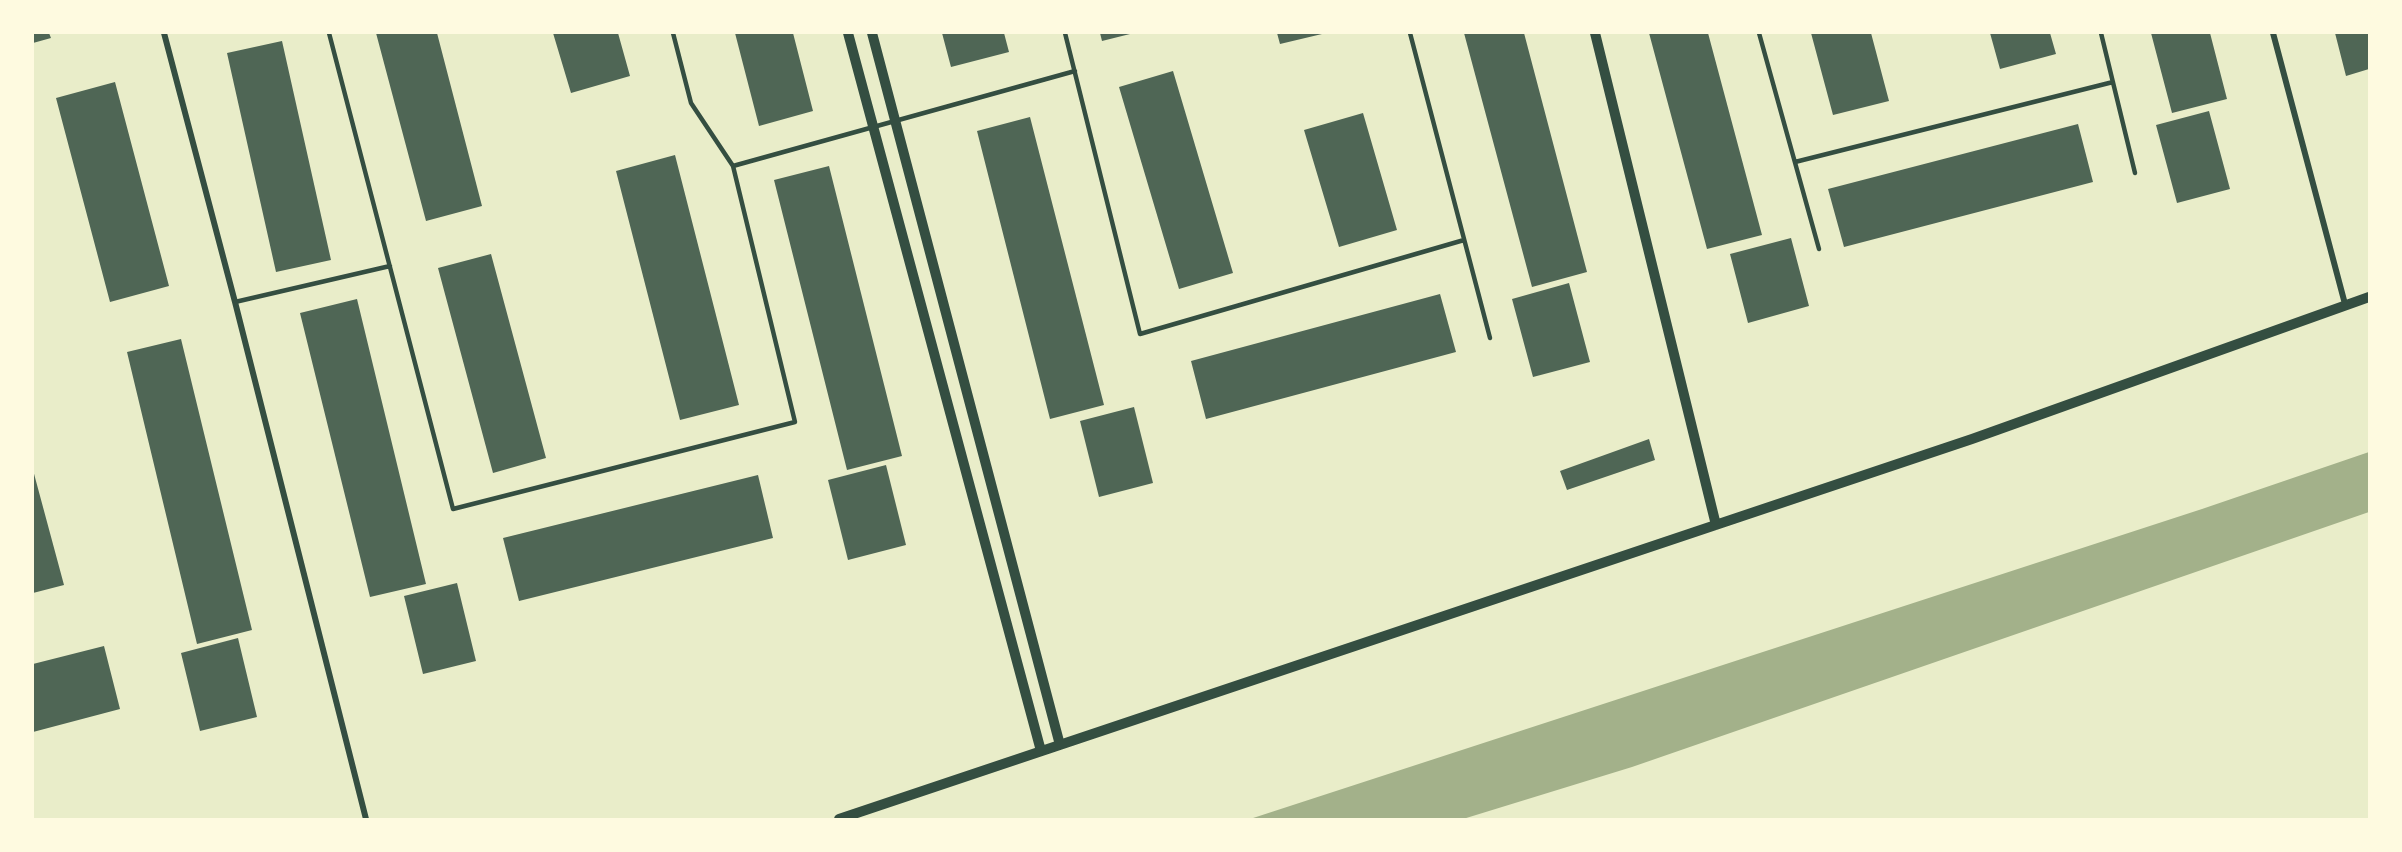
<!DOCTYPE html>
<style>
body{margin:0}
#map{position:relative;width:2402px;height:852px;overflow:hidden;background:#e9edc9;font-family:"Space Grotesk",sans-serif}
canvas{display:block}
.frame{position:absolute;inset:0;border:34px solid #fefae0;pointer-events:none}
</style>
<div id="map">
<canvas width="2402" height="852"></canvas>
<div class="frame"></div>
</div>
<script>
const ctx = document.querySelector('canvas').getContext('2d');
ctx.lineJoin = 'round';
function fillPath(path, color) { ctx.fillStyle = color; ctx.fill(path, 'evenodd'); }
const shape = rows => new Path2D(rows.map(r => 'M' + r).join(''));
function trace(path, color, width, dash) { ctx.strokeStyle = color; ctx.lineWidth = width; ctx.lineCap = dash ? 'butt' : 'round'; ctx.setLineDash(dash || []); ctx.stroke(path); }
fillPath(shape([
 [2369,452,2369,512,1632,767,1463,819,1250,819,2202,509]
]), '#a3b18a');
fillPath(shape([
 [33,33,49,33,51,38,33,43],
 [376,33,437,33,482,206,426,221],
 [553,33,618,33,630,76,571,93],
 [735,33,793,33,813,111,759,126],
 [942,33,1004,33,1009,52,951,67],
 [1100,33,1129,33,1130,34,1102,41],
 [1277,33,1322,33,1322,34,1280,44],
 [1464,33,1524,33,1587,272,1532,287],
 [1649,33,1708,33,1762,235,1707,249],
 [1811,33,1871,33,1889,101,1833,115],
 [1990,33,2050,33,2056,54,2000,69],
 [2151,33,2210,33,2227,99,2172,113],
 [2335,33,2369,33,2369,69,2346,76],
 [282,41,331,260,276,272,227,53],
 [1173,71,1233,273,1179,289,1119,87],
 [115,82,169,286,110,302,56,98],
 [2209,111,2230,189,2177,203,2156,125],
 [1363,113,1397,230,1339,247,1304,130],
 [1030,117,1104,405,1050,419,977,131],
 [2078,124,2093,182,1844,247,1828,189],
 [675,155,739,405,680,420,616,171],
 [829,166,902,456,847,470,774,180],
 [1791,238,1809,306,1748,323,1730,254],
 [491,254,546,458,493,473,438,268],
 [1569,283,1590,362,1533,377,1512,299],
 [1440,294,1456,352,1206,419,1191,361],
 [357,299,426,584,370,597,300,313],
 [181,339,252,630,197,644,127,352],
 [1134,407,1153,483,1099,497,1080,421],
 [1649,439,1655,460,1567,490,1560,471],
 [886,465,906,545,848,560,828,480],
 [33,470,64,585,33,593],
 [758,475,773,538,519,601,503,538],
 [457,583,476,661,423,674,404,596],
 [238,638,257,717,200,731,181,653],
 [104,646,120,709,33,732,33,664]
]), '#4f6655');
trace(shape([
 [329,33,453,509,795,422,733,166,691,103,673,33],
 [1065,33,1140,334,1464,240],
 [1410,33,1490,338],
 [1759,33,1819,249],
 [2101,33,2135,173],
 [1795,162,2113,82],
 [733,166,1075,71],
 [235,302,390,266]
]), '#344e41', 4.5);
trace(shape([
 [164,33,235,302,366,819],
 [2273,33,2345,304]
]), '#344e41', 6);
trace(shape([
 [848,33,1041,751],
 [872,33,1060,745],
 [1595,33,1716,525],
 [839,819,1972,439,2369,297]
]), '#344e41', 10);
</script>
